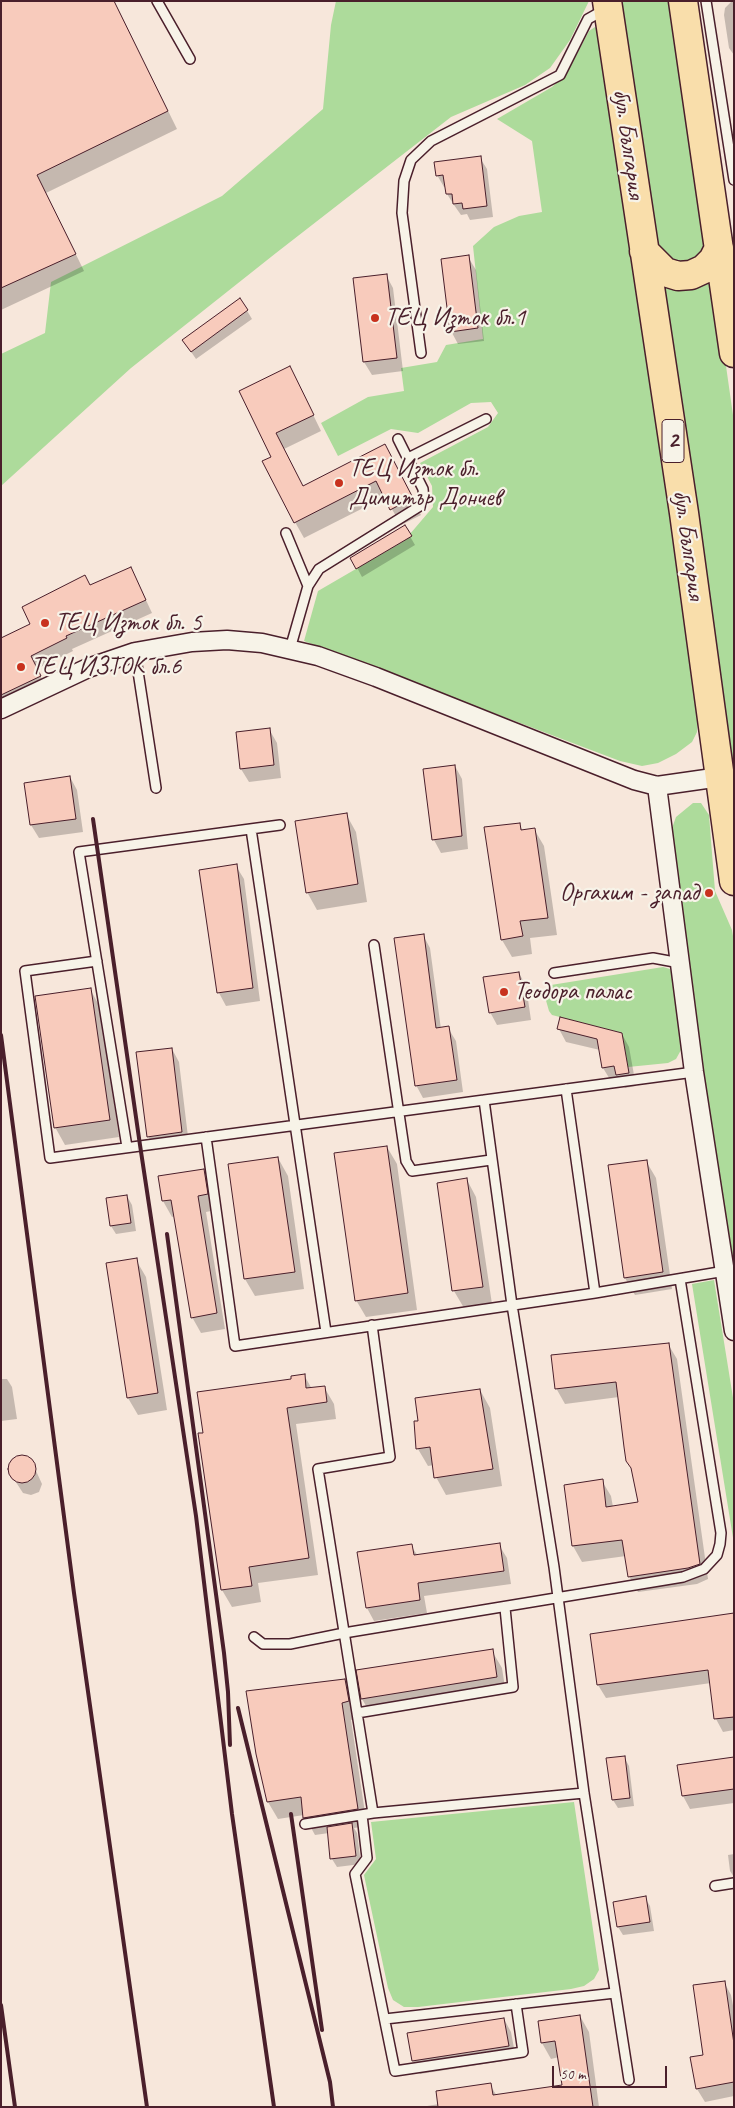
<!DOCTYPE html>
<meta charset="utf-8">
<style>
body{margin:0}
#map{position:relative;width:735px;height:2108px;overflow:hidden;background:#f7f3e8;font-family:Caveat,sans-serif}
canvas{display:block}
.frame{position:absolute;inset:0;border:2px solid #4a1f2b;pointer-events:none}
.scale{position:absolute;left:552px;top:2066px;width:115px;height:22px;box-sizing:border-box;border:2px solid #4a1f2b;border-top:0;padding-left:6px;font-size:15px;line-height:18px;white-space:nowrap;color:#4a1f2b;-webkit-text-stroke:4px #f7f3e8;paint-order:stroke}
</style>
<div id="map">
<canvas width="735" height="2108"></canvas>
<div class="frame"></div>
<div class="scale">50 m</div>
</div>
<script>
const ctx = document.querySelector('canvas').getContext('2d');
ctx.lineJoin = 'round';
function fillPath(path, color) { ctx.fillStyle = color; ctx.fill(path, 'evenodd'); }
const shape = rows => new Path2D(rows.map(r => 'M' + r).join(''));
function trace(path, color, width, dash) { ctx.strokeStyle = color; ctx.lineWidth = width; ctx.lineCap = dash ? 'butt' : 'round'; ctx.setLineDash(dash || []); ctx.stroke(path); }
function drawText(font, color, halo, rows, align = 'center') {
  ctx.font = font + ' Caveat,sans-serif'; ctx.lineWidth = 4.5; ctx.setLineDash([]); ctx.textBaseline = 'middle'; ctx.strokeStyle = halo; ctx.fillStyle = color; for (const [text, x, y, turn = 0] of rows) {
    ctx.save(); ctx.translate(x, y); ctx.rotate((+turn || 0) * Math.PI / 180); ctx.textAlign = isNaN(turn) ? turn : align; if (halo) ctx.strokeText(text, 0, 0); ctx.fillText(text, 0, 0); ctx.restore();
  }
}
fillPath(shape([
 [1,1,734,1,734,2107,1,2107]
]), '#f7e7db');
fillPath(shape([
 [336,1,589,1,570,40,550,68,525,85,451,117,276,253,131,368,1,486,1,354,45,333,51,282,222,196,323,109,331,25],
 [617,1,668,1,703,234,703,250,697,262,674,268,656,248],
 [595,27,601,32,641,287,698,714,697,732,692,742,676,754,658,763,642,766,620,761,304,641,318,591,404,541,433,507,432,486,420,463,488,427,498,413,491,402,471,403,418,433,391,429,338,456,321,423,368,397,404,391,401,368,437,362,446,345,483,339,473,246,494,227,519,216,542,212,532,141,497,119,552,87,567,73,589,31],
 [709,278,714,282,734,422,734,815,661,290,667,283],
 [693,803,701,803,709,815,715,891,732,930,734,942,734,1275,703,1079,671,831,676,817],
 [663,967,670,969,673,976,681,1041,681,1050,676,1059,668,1063,628,1067,622,1033,552,1015,549,1011,545,997,551,985],
 [714,1280,734,1404,734,1544,692,1284],
 [574,1802,599,1970,594,1979,584,1986,571,1989,418,2007,404,2007,393,2000,388,1988,364,1875,376,1859,371,1822]
]), '#addb9b');
fillPath(shape([
 [1,1,114,1,177,129,46,193,84,271,1,310],
 [732,1,734,1,734,55,729,48,724,15,725,8],
 [480,158,487,169,493,217,470,220,467,214,461,215,454,205,447,194,446,187,444,187,437,175],
 [468,257,476,270,484,341,458,344,451,331],
 [386,275,393,288,403,371,372,375,364,362,355,279],
 [240,299,252,319,196,359,183,340],
 [298,384,321,431,284,449,303,487,385,445,421,515,401,525,385,497,304,538,295,522,273,457,241,391],
 [404,526,415,545,362,577,352,558],
 [137,581,152,613,72,649,73,651,37,669,47,689,1,714,1,639,32,624],
 [269,729,277,743,281,778,249,782,241,769,237,733],
 [455,766,462,779,468,849,441,853,434,840],
 [70,777,77,790,83,832,39,838,31,825],
 [346,814,356,832,367,902,317,910,307,892],
 [519,824,523,831,534,829,544,846,557,935,530,938,532,954,512,957,502,940],
 [236,866,244,879,260,1001,226,1006,219,993],
 [423,935,430,948,441,1029,448,1028,456,1041,463,1092,423,1098,416,1085],
 [519,973,526,986,531,1020,497,1025,490,1012],
 [90,989,100,1007,119,1137,65,1145,55,1127],
 [559,1029,622,1034,629,1047,636,1086,625,1088,620,1080,611,1081,603,1068,600,1050,566,1042],
 [172,1049,179,1062,189,1145,155,1149,148,1136],
 [387,1147,397,1164,417,1310,366,1317,356,1300],
 [278,1158,288,1176,304,1289,255,1296,245,1279],
 [646,1161,656,1178,672,1289,635,1295,625,1278],
 [203,1170,213,1186,216,1210,206,1212,225,1329,201,1333,192,1317,175,1216,172,1217,163,1201],
 [467,1180,476,1197,492,1304,464,1308,454,1291,438,1184],
 [127,1196,132,1205,136,1231,116,1234,111,1226],
 [136,1260,146,1277,167,1410,138,1415,128,1398,108,1264],
 [668,1344,677,1359,708,1579,697,1584,638,1592,629,1576,626,1556,582,1562,573,1546,565,1486,602,1481,611,1496,613,1507,639,1503,619,1397,565,1404,556,1388],
 [304,1375,312,1389,324,1387,334,1404,336,1419,296,1424,318,1575,258,1583,261,1602,232,1607,222,1590,293,1380],
 [1,1379,7,1379,12,1387,17,1419,1,1421],
 [480,1390,490,1408,502,1486,446,1495,436,1477,434,1465,428,1466,418,1449,420,1422],
 [20,1457,32,1462,42,1484,39,1492,31,1495,23,1493,10,1473,13,1461],
 [499,1545,507,1558,511,1584,424,1596,427,1613,374,1621,367,1608,359,1554,411,1546,418,1556],
 [734,1614,734,1730,723,1732,716,1719,711,1683,606,1698,598,1685,591,1635],
 [492,1651,502,1668,506,1694,372,1716,362,1699,358,1671],
 [345,1680,354,1697,358,1719,351,1720,367,1826,354,1828,357,1833,361,1864,337,1867,332,1859,329,1833,315,1835,304,1815,278,1819,268,1802,257,1754],
 [624,1757,629,1766,634,1806,618,1808,613,1800],
 [734,1758,734,1803,690,1809,683,1796],
 [734,1854,734,1877,730,1871,728,1855],
 [645,1898,650,1906,654,1931,623,1935,618,1927,615,1903],
 [724,1982,731,1995,734,2011,734,2096,705,2102,697,2089],
 [580,2016,589,2032,599,2107,421,2107,439,2104,490,2085,497,2096,563,2086,559,2057,551,2059,542,2043,540,2022],
 [504,2019,511,2032,516,2059,420,2074,413,2061]
]), '#0003');
const building = shape([
 [1,1,114,1,168,111,37,175,76,254,1,288,1,1],
 [481,156,487,206,463,209,462,203,453,204,452,194,446,194,443,175,436,176,434,162,481,156],
 [469,255,478,328,450,332,441,259,469,255],
 [387,274,397,358,363,362,353,278,387,274],
 [240,298,248,310,191,352,182,340,240,298],
 [290,366,314,415,276,433,303,486,385,444,413,498,390,510,376,481,294,523,262,461,271,457,239,391,290,366],
 [405,525,412,536,356,569,350,558,405,525],
 [131,567,146,600,66,636,67,638,31,656,41,676,1,695,1,638,30,624,22,607,85,575,90,585,131,567],
 [270,728,274,765,240,769,236,732,270,728],
 [455,765,462,836,432,840,423,769,455,765],
 [70,776,76,819,30,825,24,783,70,776],
 [347,813,358,884,306,893,295,821,347,813],
 [520,823,521,830,535,828,548,918,520,921,523,936,501,940,484,827,520,823],
 [237,864,253,988,217,993,199,870,237,864],
 [424,934,436,1028,449,1026,457,1080,415,1086,394,938,424,934],
 [519,972,525,1007,489,1013,483,977,519,972],
 [91,988,110,1120,54,1128,35,996,91,988],
 [560,1017,622,1033,629,1073,616,1075,614,1066,602,1068,597,1039,557,1029,560,1017],
 [172,1048,182,1132,147,1137,136,1052,172,1048],
 [387,1146,408,1293,355,1301,334,1153,387,1146],
 [278,1157,295,1272,244,1279,228,1164,278,1157],
 [647,1160,663,1272,624,1278,608,1165,647,1160],
 [204,1169,208,1194,198,1196,217,1313,191,1318,171,1200,162,1201,158,1176,204,1169],
 [467,1178,483,1287,452,1291,437,1183,467,1178],
 [127,1195,131,1223,110,1226,106,1198,127,1195],
 [137,1258,158,1393,127,1398,106,1263,137,1258],
 [669,1343,700,1564,688,1568,628,1577,622,1540,572,1546,564,1485,603,1479,606,1507,638,1502,631,1468,626,1461,624,1447,616,1382,555,1389,551,1355,669,1343],
 [305,1374,306,1388,325,1386,327,1402,287,1408,309,1558,249,1567,252,1586,221,1590,198,1433,203,1433,197,1392,291,1379,291,1376,305,1374],
 [480,1389,493,1469,434,1478,430,1447,416,1449,414,1421,418,1421,415,1398,480,1389],
 '8 1469a14 14 0 1 1 28 0a14 14 0 1 1-28 0Z',
 [500,1543,504,1571,418,1583,420,1600,366,1608,357,1552,412,1544,414,1555,500,1543],
 [734,1613,734,1717,714,1719,708,1670,597,1685,590,1634,734,1613],
 [493,1649,497,1677,361,1699,356,1670,493,1649],
 [345,1679,349,1701,342,1703,358,1809,303,1818,301,1797,267,1802,256,1754,246,1691,345,1679],
 [625,1756,630,1798,612,1800,606,1758,625,1756],
 [734,1757,734,1789,682,1796,677,1765,734,1757],
 [352,1823,356,1856,330,1859,327,1827,352,1823],
 [646,1896,650,1922,617,1927,613,1902,646,1896],
 [725,1981,734,2044,734,2082,696,2089,690,2057,703,2055,693,1985,725,1981],
 [580,2015,593,2107,438,2107,436,2091,491,2083,493,2095,562,2085,555,2041,541,2043,538,2021,580,2015],
 [504,2018,509,2046,412,2061,407,2033,504,2018]
]);
fillPath(building, '#f8cbbc');
trace(building, '#4a1f2b', 1);
const lane = shape([
 [157,1,190,59],
 [706,1,734,180],
 [421,353,402,213,404,181,411,160,431,141,560,75,588,19,604,10],
 [408,458,486,419],
 [286,533,308,586],
 [290,649,308,586,319,569,420,506,424,500,423,489,398,439],
 [135,652,156,788],
 [251,829,326,1332],
 [374,945,406,1161,412,1171,491,1160],
 [97,961,25,971,50,1158,694,1072],
 [554,973,653,958,680,963],
 [566,1089,595,1293],
 [484,1100,512,1305,554,1567,584,1793,629,2080],
 [206,1137,235,1346,595,1293,725,1271],
 [127,1147,79,852,280,825],
 [372,1325,390,1457,318,1469,373,1813],
 [254,1637,263,1644,290,1644,344,1633,683,1577,704,1569,717,1555,720,1544,721,1533,680,1279],
 [357,1713,513,1687,505,1608],
 [362,1815,367,1858,355,1874,395,2071,523,2052,516,2004],
 [305,1824,373,1813,584,1793],
 [715,1886,734,1883],
 [385,2019,615,1993]
]);
const street = shape([
 [1,709,88,668,135,652,192,642,227,640,262,643,318,656,376,677,634,780,657,786,720,777],
 [657,786,694,1072,734,1331]
]);
const highway = shape([
 [607,1,684,513,734,881],
 [683,1,734,353],
 [644,251,665,272,678,276,691,275,704,269,713,260,719,248]
]);
trace(lane, '#4a1f2b', 12);
trace(street, '#4a1f2b', 21);
trace(highway, '#4a1f2b', 31);
trace(lane, '#f7f3e8', 9);
trace(street, '#f7f3e8', 18);
trace(highway, '#f9deab', 28);
trace(shape([
 [93,819,140,1145,196,1516,232,1814,274,2107],
 [1,1035,74,1593,147,2107],
 [167,1234,224,1653,228,1692,230,1745],
 [238,1708,330,2082,333,2107],
 [291,1814,322,2030],
 [1,2005,15,2107]
]), '#4a1f2b', 4);
for (const [x, y, r, color] of [
 [375,318,5,"#c8321e"],
 [339,483,5,"#c8321e"],
 [45,623,5,"#c8321e"],
 [21,667,5,"#c8321e"],
 [709,893,5,"#c8321e"],
 [504,992,5,"#c8321e"]
]) { const dot = new Path2D(); dot.arc(x, y, r, 0, 2 * Math.PI); ctx.fillStyle = color; ctx.fill(dot); trace(dot, '#f7f3e8', 2); }
for (const [x, y, w] of [
 [673,441,22]
]) { const box = new Path2D(); box.roundRect(x - w / 2, y - 21.5, w, 43, 4); ctx.fillStyle = '#f7f3e8'; ctx.fill(box); trace(box, '#4a1f2b', 1); }
drawText('bold 24px', '#4a1f2b', null, [
 ["2",673,441]
]);
drawText('25px', '#4a1f2b', '#f7f3e8', [
 ["бул. България",628,144,82],
 ["бул. България",688,545,82]
]);
drawText('25px', '#4a1f2b', '#f7f3e8', [
 ["ТЕЦ Изток бл.1",385,318],
 ["ТЕЦ Изток бл.",349,469],
 ["Димитър Дончев",349,498],
 ["ТЕЦ Изток бл. 5",55,623],
 ["ТЕЦ ИЗТОК бл.6",31,667],
 ["Оргахим - запад",699,893,"right"],
 ["Теодора палас",514,992]
], 'left');
</script>
